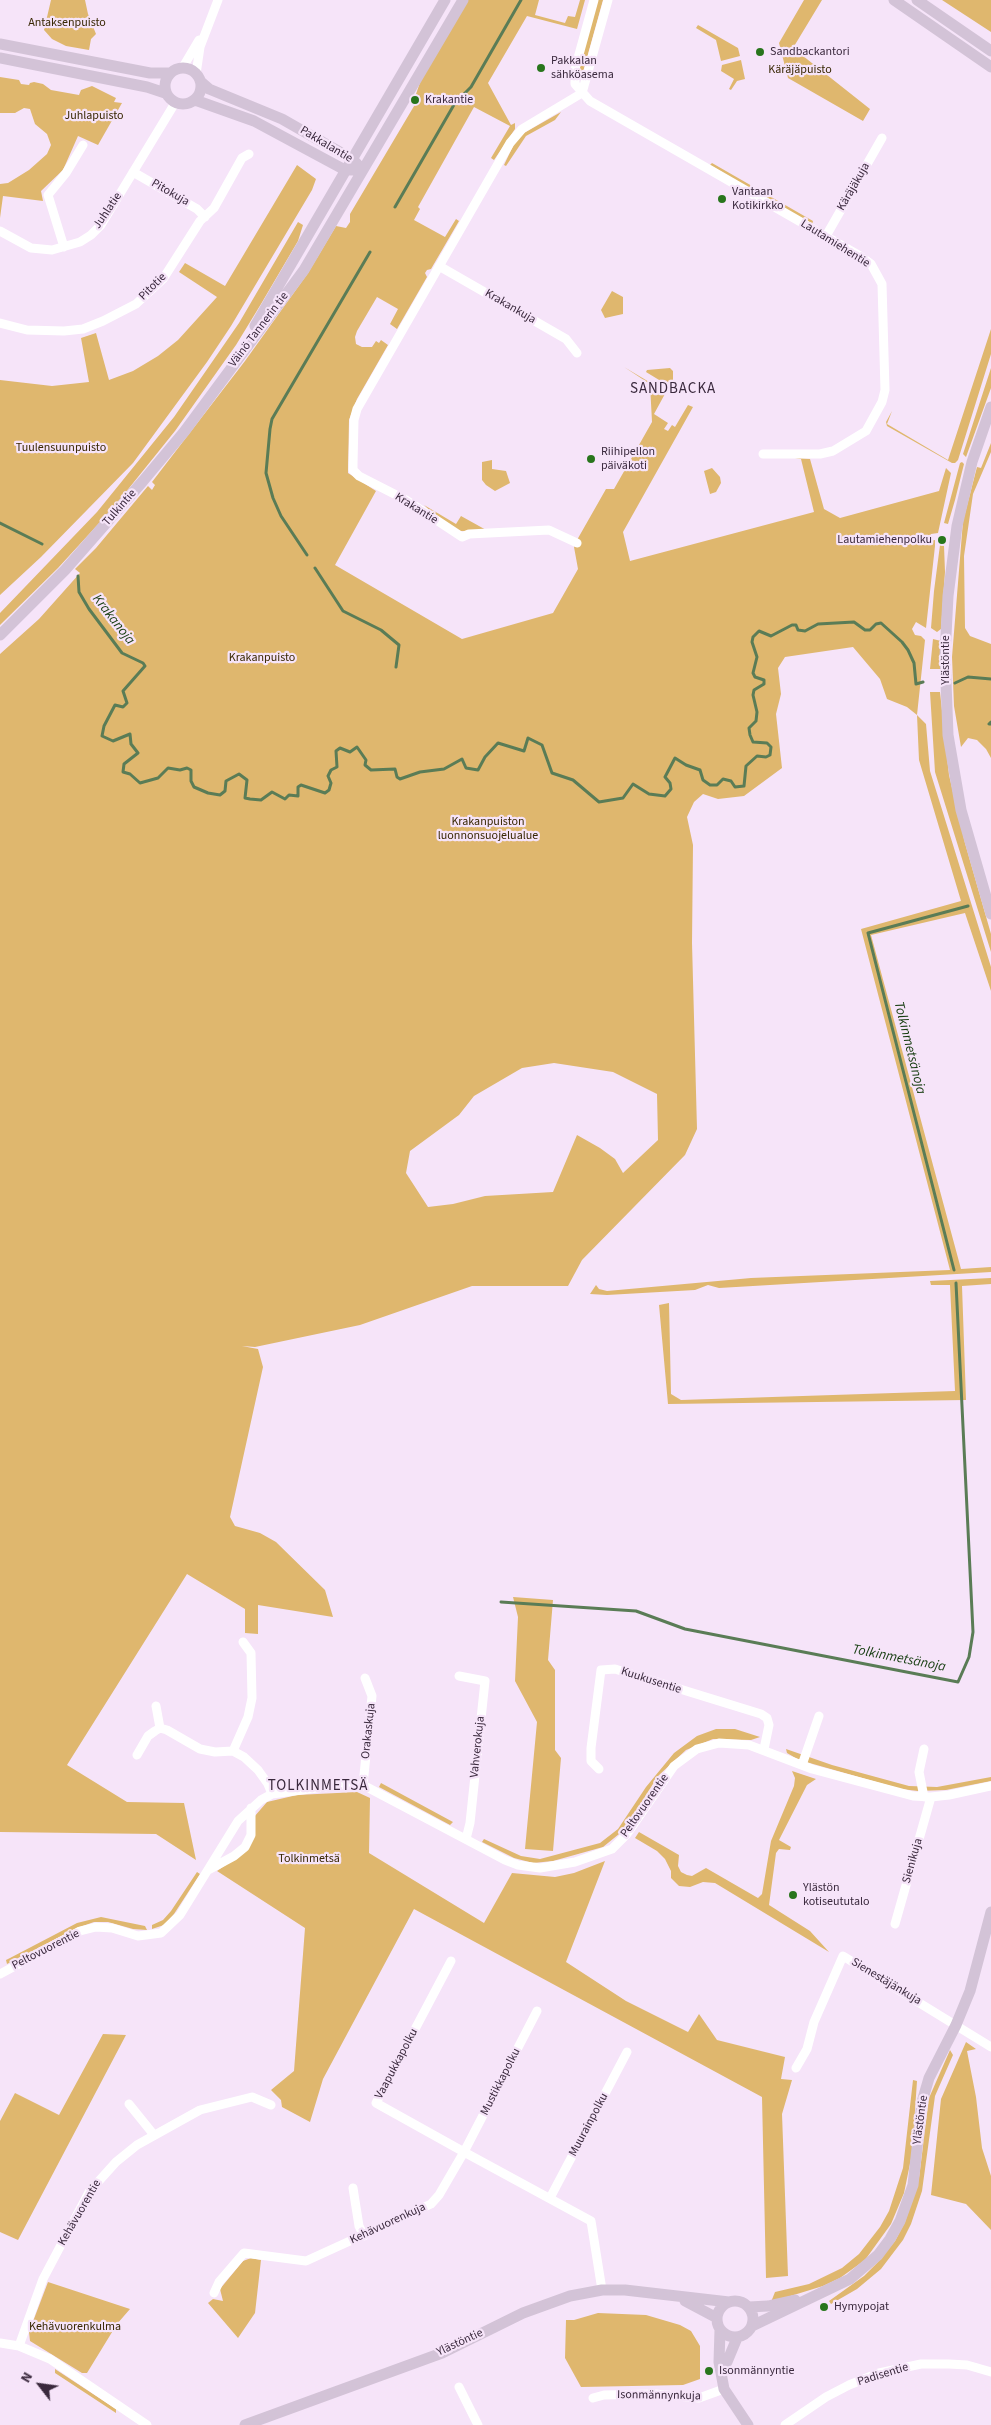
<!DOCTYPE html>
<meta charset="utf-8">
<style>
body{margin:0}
#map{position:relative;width:991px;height:2425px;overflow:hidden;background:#f6e4f9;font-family:"Source Sans 3",sans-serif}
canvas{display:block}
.north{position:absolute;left:15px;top:2360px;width:50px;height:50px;-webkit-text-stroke:4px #f6e4f9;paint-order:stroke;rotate:300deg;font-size:14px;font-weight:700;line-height:20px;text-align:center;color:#3a293d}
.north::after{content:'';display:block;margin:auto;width:18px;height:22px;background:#3a293d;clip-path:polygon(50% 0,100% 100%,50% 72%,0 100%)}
</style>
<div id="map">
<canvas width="991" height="2425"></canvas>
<div class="north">N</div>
</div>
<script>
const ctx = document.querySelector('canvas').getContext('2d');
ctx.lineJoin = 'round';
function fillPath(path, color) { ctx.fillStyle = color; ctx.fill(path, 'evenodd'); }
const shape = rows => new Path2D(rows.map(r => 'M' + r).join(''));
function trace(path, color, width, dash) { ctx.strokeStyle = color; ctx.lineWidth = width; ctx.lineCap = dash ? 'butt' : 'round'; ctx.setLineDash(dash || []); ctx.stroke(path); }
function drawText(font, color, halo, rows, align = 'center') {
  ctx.font = font + ' "Source Sans 3",sans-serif'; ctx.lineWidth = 4.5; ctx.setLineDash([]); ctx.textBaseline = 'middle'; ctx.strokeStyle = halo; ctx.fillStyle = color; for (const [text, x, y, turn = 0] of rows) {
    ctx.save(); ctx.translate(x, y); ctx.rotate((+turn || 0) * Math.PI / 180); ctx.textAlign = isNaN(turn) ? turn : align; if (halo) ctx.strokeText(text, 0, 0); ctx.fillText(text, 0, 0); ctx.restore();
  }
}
fillPath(shape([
 [51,0,85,0,88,14,96,34,91,39,89,50,66,46,52,39,44,30],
 [466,0,539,0,535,15,565,23,568,16,575,17,580,0,585,0,577,29,527,16,488,83,511,125,515,123,515,129,494,160,491,158,510,126,474,107,418,207,420,209,414,220,445,237,456,219,459,221,431,269,427,270,425,273,427,277,397,329,390,324,398,309,377,297,357,331,355,337,356,344,362,347,372,347,376,341,379,343,381,340,388,345,357,399,349,420,348,473,376,491,335,565,462,639,553,613,578,569,574,547,577,540,606,489,614,489,652,422,650,384,624,367,666,392,654,414,668,423,664,429,668,431,672,425,675,427,688,405,693,407,623,532,630,561,814,512,801,459,789,457,810,459,824,509,840,518,939,491,946,468,951,473,938,533,931,534,929,541,935,540,935,546,926,628,916,622,912,629,915,635,921,636,925,640,917,715,926,724,930,771,991,967,991,991,965,913,871,935,961,1269,991,1267,991,1272,719,1288,708,1285,695,1290,607,1295,590,1294,596,1285,599,1289,607,1291,751,1278,950,1270,861,929,961,901,919,760,917,715,907,707,887,699,880,679,853,647,785,657,778,668,781,694,776,714,782,768,744,796,718,799,703,794,694,802,687,817,693,845,692,943,697,1129,685,1155,582,1260,568,1286,472,1286,360,1325,255,1347,242,1346,258,1349,263,1367,230,1517,235,1526,260,1533,276,1542,325,1590,333,1617,258,1605,258,1634,245,1633,245,1609,187,1574,67,1765,127,1802,184,1803,196,1860,156,1834,0,1832,0,654,39,619,80,573,75,569,96,548,148,486,152,490,155,485,152,482,245,361,308,273,336,226,346,228,350,222,350,214,420,96,416,94,423,74],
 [554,1063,613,1072,657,1094,658,1140,623,1173,615,1159,600,1148,577,1135,553,1192,485,1196,453,1204,428,1207,406,1173,410,1151,459,1115,474,1096,522,1068],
 [597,0,603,0,583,72,580,72,579,70],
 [804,0,822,0,793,48,870,109,863,121,788,78,779,43],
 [942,0,991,0,991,32],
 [698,25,738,48,740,56,721,61,716,40,696,28],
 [741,60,745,79,737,81,731,90,729,89,734,79,721,71,722,65],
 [0,77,19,80,21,84,29,85,30,83,34,82,43,84,51,90,79,95,81,90,92,86,116,98,114,102,122,103,98,145,78,136,63,170,41,191,43,201,3,196,0,218,0,184,8,183,29,170,47,154,51,145,47,134,35,124,30,109,24,108,15,113,0,113],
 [561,112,555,120,526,136,506,166,504,165,515,142,524,133],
 [712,163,813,221,812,225,710,165],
 [297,165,316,179,312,190,231,326,207,362,133,463,41,557,0,595,0,380,52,386,89,382,81,338,96,333,109,380,133,371,158,356,178,340,217,297,179,272,185,263,225,286],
 [298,222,303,225,298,241,261,304,236,345,175,431,113,508,58,568,0,625,0,613,97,512,174,417,239,323],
 [612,291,623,297,623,314,605,318,601,310],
 [991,329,991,354,958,460,955,463,952,463,887,426,886,422,892,411,887,424,948,460],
 [670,368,673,371,673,383,669,386,646,372,647,370],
 [991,368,991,388,966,457,963,454],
 [991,443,991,452,973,494,964,556,965,628,970,636,991,644,991,758,986,749,977,740,968,738,961,747,954,706,952,657,963,521,977,467,981,468],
 [492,460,492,469,506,471,510,483,495,491,486,485,482,480,482,462],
 [962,462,964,464,955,500,948,524,944,523,960,463],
 [712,468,720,477,721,483,716,492,710,494,704,471],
 [424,505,456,524,461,516,488,531,460,531,440,520],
 [940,545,944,546,945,572,941,629,937,632,931,628,934,591],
 [933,639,941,641,940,669,930,669],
 [930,692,940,692,949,775,965,843,991,934,991,952,935,772],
 [991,1278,991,1284,962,1286,966,1400,668,1404,659,1305,669,1303,671,1394,681,1400,955,1391,950,1285,931,1285,930,1281],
 [513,1597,553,1600,548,1660,555,1670,555,1750,561,1758,553,1851,525,1849,537,1722,515,1681,518,1617],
 [716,1729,735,1729,760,1737,751,1740,713,1739,686,1750,658,1776,624,1830,603,1847,553,1861,533,1863,514,1858,482,1842,484,1839,521,1856,540,1859,600,1843,618,1829,646,1787,674,1753,697,1736],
 [786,1749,832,1765,909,1786,937,1787,991,1777,991,1781,946,1790,918,1791,901,1789,799,1760,787,1753],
 [792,1771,816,1779,807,1785,779,1840,791,1847,790,1850,779,1849,776,1853,769,1905,810,1931,829,1952,715,1883,703,1882,690,1887,679,1886,671,1878,671,1871,665,1859,657,1851,635,1838,639,1832,679,1855,678,1866,681,1872,687,1875,692,1876,706,1868,758,1898,762,1894,771,1841,794,1786,795,1778],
 [381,1783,453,1822,450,1825,379,1787],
 [357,1792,370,1798,369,1853,484,1923,512,1873,555,1877,574,1873,605,1861,566,1962,626,2001,688,2032,699,2014,717,2040,785,2057,781,2079,792,2080,782,2114,788,2276,766,2278,762,2097,414,1909,323,2079,310,2122,282,2107,281,2100,271,2090,294,2071,305,1928,217,1871,246,1851,254,1817,267,1802,297,1795],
 [197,1872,200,1874,174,1914,164,1925,152,1929,152,1925,163,1920,171,1911],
 [101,1917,145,1926,147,1930,133,1929,108,1922,94,1922,77,1928,7,1964,6,1960,10,1958,77,1923],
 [103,2034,126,2035,18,2240,0,2232,0,2121,15,2093,59,2115],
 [966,2042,976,2049,967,2051,976,2097,982,2148,991,2176,991,2230,966,2204,931,2195,941,2099],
 [950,2050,953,2055,935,2096,922,2191,911,2224,903,2240,881,2269,857,2289,831,2304,829,2301,864,2276,877,2263,895,2241,905,2222,919,2178,929,2098],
 [913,2080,917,2081,912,2154,904,2193,891,2224,865,2260,840,2278,823,2286,771,2302,775,2292,809,2284,842,2268,859,2254,880,2227,889,2211,903,2168],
 [251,2258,261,2260,255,2313,238,2338,208,2303,213,2299,223,2301,220,2289,243,2261],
 [48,2282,130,2309,117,2324,87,2373,82,2373,30,2341,29,2332],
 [598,2313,646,2315,680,2325,691,2331,700,2346,700,2379,683,2385,581,2387,565,2358,566,2320,574,2320],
 [55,2369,116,2409,116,2413,55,2373]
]), '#dfb76e');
trace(shape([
 [395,207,455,103,471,87,521,0],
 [0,523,42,544],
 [307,555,281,516,273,498,266,473,270,429,272,419,370,252],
 [315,568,343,611,381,630,399,645,396,667],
 [78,576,79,592,89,609,122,653,143,663,145,666,123,691,127,703,123,707,115,705,104,726,102,736,113,741,130,734,131,744,138,753,124,764,123,772,130,774,140,783,158,778,168,768,180,770,187,768,191,770,191,781,194,787,208,793,220,795,225,791,226,781,239,774,247,780,245,798,250,799,261,800,272,792,285,799,289,795,298,796,298,787,301,785,325,793,329,790,331,783,328,776,331,770,337,767,336,751,340,748,350,752,357,747,366,760,365,765,371,770,395,769,397,777,400,779,420,772,444,769,462,759,466,768,478,770,485,757,498,743,524,751,528,738,542,745,552,773,573,780,599,802,623,798,633,784,649,794,665,796,671,789,670,783,665,777,675,758,686,765,700,770,703,780,710,785,717,785,723,779,731,781,735,787,744,786,746,766,757,756,766,757,770,755,771,747,767,743,753,742,750,735,749,728,756,721,757,712,753,695,754,690,764,684,764,680,755,677,753,673,757,657,752,642,753,637,759,631,771,636,792,625,796,625,798,630,805,631,818,624,854,622,865,630,870,630,876,624,881,623,902,642,908,650,914,663,916,684,923,682],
 [955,683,968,677,991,679],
 [991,722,989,724,991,724],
 [954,1270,868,933,968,906],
 [501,1602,636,1611,685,1629,958,1682,969,1657,973,1632,956,1283]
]), '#5a7c56', 3);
trace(shape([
 [594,0,575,69,575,84,590,101,860,256,871,264,882,284,885,390,882,402,866,431,833,451,820,454,763,454],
 [183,67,199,40],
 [196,74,200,47,218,0],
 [582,93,608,0],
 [133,172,197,209,205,217],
 [0,231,31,248,52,250,80,242,91,235,101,225,175,103],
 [826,236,882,138],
 [64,247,48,195,66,173,83,145],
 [439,266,566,339,577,353],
 [0,323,27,330,64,331,83,329,103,321,136,304,163,279,200,221,214,208,242,158,249,154],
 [577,543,549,530,469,534,462,537,406,500,359,476,353,470,353,465,354,420,357,409,510,143,522,129,582,93],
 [459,1676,485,1681,470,1823,466,1839],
 [156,1706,160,1728],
 [924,1749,919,1772,924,1797],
 [233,1751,248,1717,252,1698,251,1653,243,1642],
 [137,1755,148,1736,155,1731,160,1728,167,1730,200,1749,215,1752,233,1751,244,1757,258,1770,268,1784,272,1794],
 [802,1765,819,1716],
 [599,1769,591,1761,591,1748,601,1670,615,1669,628,1673,761,1714,767,1718,769,1725,764,1749],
 [363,1785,372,1696,365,1678],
 [210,1869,234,1856,245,1847,251,1835,251,1808],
 [895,1924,931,1797],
 [451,1961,376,2103,464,2152,537,2011],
 [0,1974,80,1931,96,1927,112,1928,138,1936,161,1933,180,1915,238,1821,261,1800,272,1794,347,1784,363,1785,505,1860,518,1865,540,1868,575,1862,612,1849,627,1834,674,1766,697,1749,719,1743,749,1745,812,1769,913,1796,931,1797,949,1795,991,1786],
 [796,2068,807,2049,814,2022,843,1956,991,2047],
 [129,2104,154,2135],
 [353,2188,359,2226,364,2236],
 [550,2198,627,2052],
 [214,2293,219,2282,244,2253,306,2261,431,2204,439,2195,464,2152,591,2221,602,2290],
 [0,2343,19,2346,50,2359,147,2425],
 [19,2346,43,2279,89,2192,116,2162,137,2145,200,2110,252,2097,271,2105],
 [459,2387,478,2425],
 [593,2398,604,2395,655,2394,699,2398,724,2389],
 [785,2425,826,2397,849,2385,879,2373,921,2364,949,2364,967,2365,991,2372]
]), '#fff', 9);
trace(shape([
 [894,0,991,67],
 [917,0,991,51],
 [0,44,150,73,170,73],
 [0,58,147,87,165,93],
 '165 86a18 18 0 1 1 36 0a18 18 0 1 1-36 0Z',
 [201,82,209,89,282,119,352,159,357,164],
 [195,100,254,121,345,170,352,170],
 [255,326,445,0],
 [991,407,972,462,957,526,948,596,945,655,948,735,961,810,991,914],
 [0,635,65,570,143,481,184,432,304,270,463,0],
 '717 2319a18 18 0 1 1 36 0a18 18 0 1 1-36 0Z',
 [685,2301,717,2318],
 [749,2307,768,2306,795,2300],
 [752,2326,850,2279,878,2255,890,2239,900,2221,913,2185,922,2102,929,2078,956,2025,970,1991,991,1912],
 [720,2330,719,2362,724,2389,748,2425],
 [721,2370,727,2362,737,2338],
 [245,2425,442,2353,523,2313,570,2296,602,2290,625,2290,729,2302]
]), '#d3c3d7', 11);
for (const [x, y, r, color] of [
 [760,52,5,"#28751c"],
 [541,68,5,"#28751c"],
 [415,100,5,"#28751c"],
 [722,199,5,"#28751c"],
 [591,459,5,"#28751c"],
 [942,540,5,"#28751c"],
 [793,1895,5,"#28751c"],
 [824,2307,5,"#28751c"],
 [709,2371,5,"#28751c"]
]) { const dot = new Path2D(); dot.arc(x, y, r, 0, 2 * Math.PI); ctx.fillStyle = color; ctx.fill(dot); trace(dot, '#f6e4f9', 2); }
drawText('12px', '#382703', '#f6e4f9', [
 ["Antaksenpuisto",67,23],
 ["Käräjäpuisto",800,70],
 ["Juhlapuisto",94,116],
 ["Tuulensuunpuisto",61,448],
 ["Krakanpuisto",262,658],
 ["Krakanpuiston",488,822],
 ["luonnonsuojelualue",488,836],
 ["Tolkinmetsä",309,1859],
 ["Kehävuorenkulma",75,2327]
]);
drawText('12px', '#3a293d', '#f6e4f9', [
 ["Sandbackantori",770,52],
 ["Pakkalan",551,61],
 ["sähköasema",551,75],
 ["Krakantie",425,100],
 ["Vantaan",732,192],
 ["Kotikirkko",732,206],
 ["Riihipellon",601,452],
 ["päiväkoti",601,466],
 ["Lautamiehenpolku",932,540,"right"],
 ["Ylästön",803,1888],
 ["kotiseututalo",803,1902],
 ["Hymypojat",834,2307],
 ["Isonmännyntie",719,2371]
], 'left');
drawText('12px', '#3a293d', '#f6e4f9', [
 ["Pakkalantie",326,145,31],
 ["Käräjäkuja",854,187,-60],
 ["Pitokuja",170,193,30],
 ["Juhlatie",108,211,-56],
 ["Lautamiehentie",835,244,32],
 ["Pitotie",153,287,-45],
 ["Krakankuja",510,307,30],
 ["Väinö Tannerin tie",259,330,-53],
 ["Tulkintie",120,508,-49],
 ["Krakantie",416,509,32],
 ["Ylästöntie",946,660,-90],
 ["Kuukusentie",651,1681,18],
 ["Orakaskuja",369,1731,-84],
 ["Vahverokuja",478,1747,-84],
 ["Peltovuorentie",645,1806,-55],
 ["Sienikuja",913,1861,-74],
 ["Peltovuorentie",46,1950,-27],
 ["Sienestäjänkuja",886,1982,31],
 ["Vaapukkapolku",397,2064,-62],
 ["Mustikkapolku",501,2082,-63],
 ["Ylästöntie",921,2120,-82],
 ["Muurainpolku",589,2125,-62],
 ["Kehävuorentie",80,2213,-60],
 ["Kehävuorenkuja",388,2224,-25],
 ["Ylästöntie",460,2343,-25],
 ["Padisentie",883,2375,-17],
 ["Isonmännynkuja",659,2396,1]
]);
drawText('italic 14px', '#163d10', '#f6e4f9', [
 ["Krakanoja",113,620,52],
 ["Tolkinmetsänoja",909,1048,76],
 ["Tolkinmetsänoja",899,1659,11]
]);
ctx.letterSpacing = '1px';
drawText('15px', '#3a293d', '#f6e4f9', [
 ["SANDBACKA",673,390],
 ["TOLKINMETSÄ",318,1787]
]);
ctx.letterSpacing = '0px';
</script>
